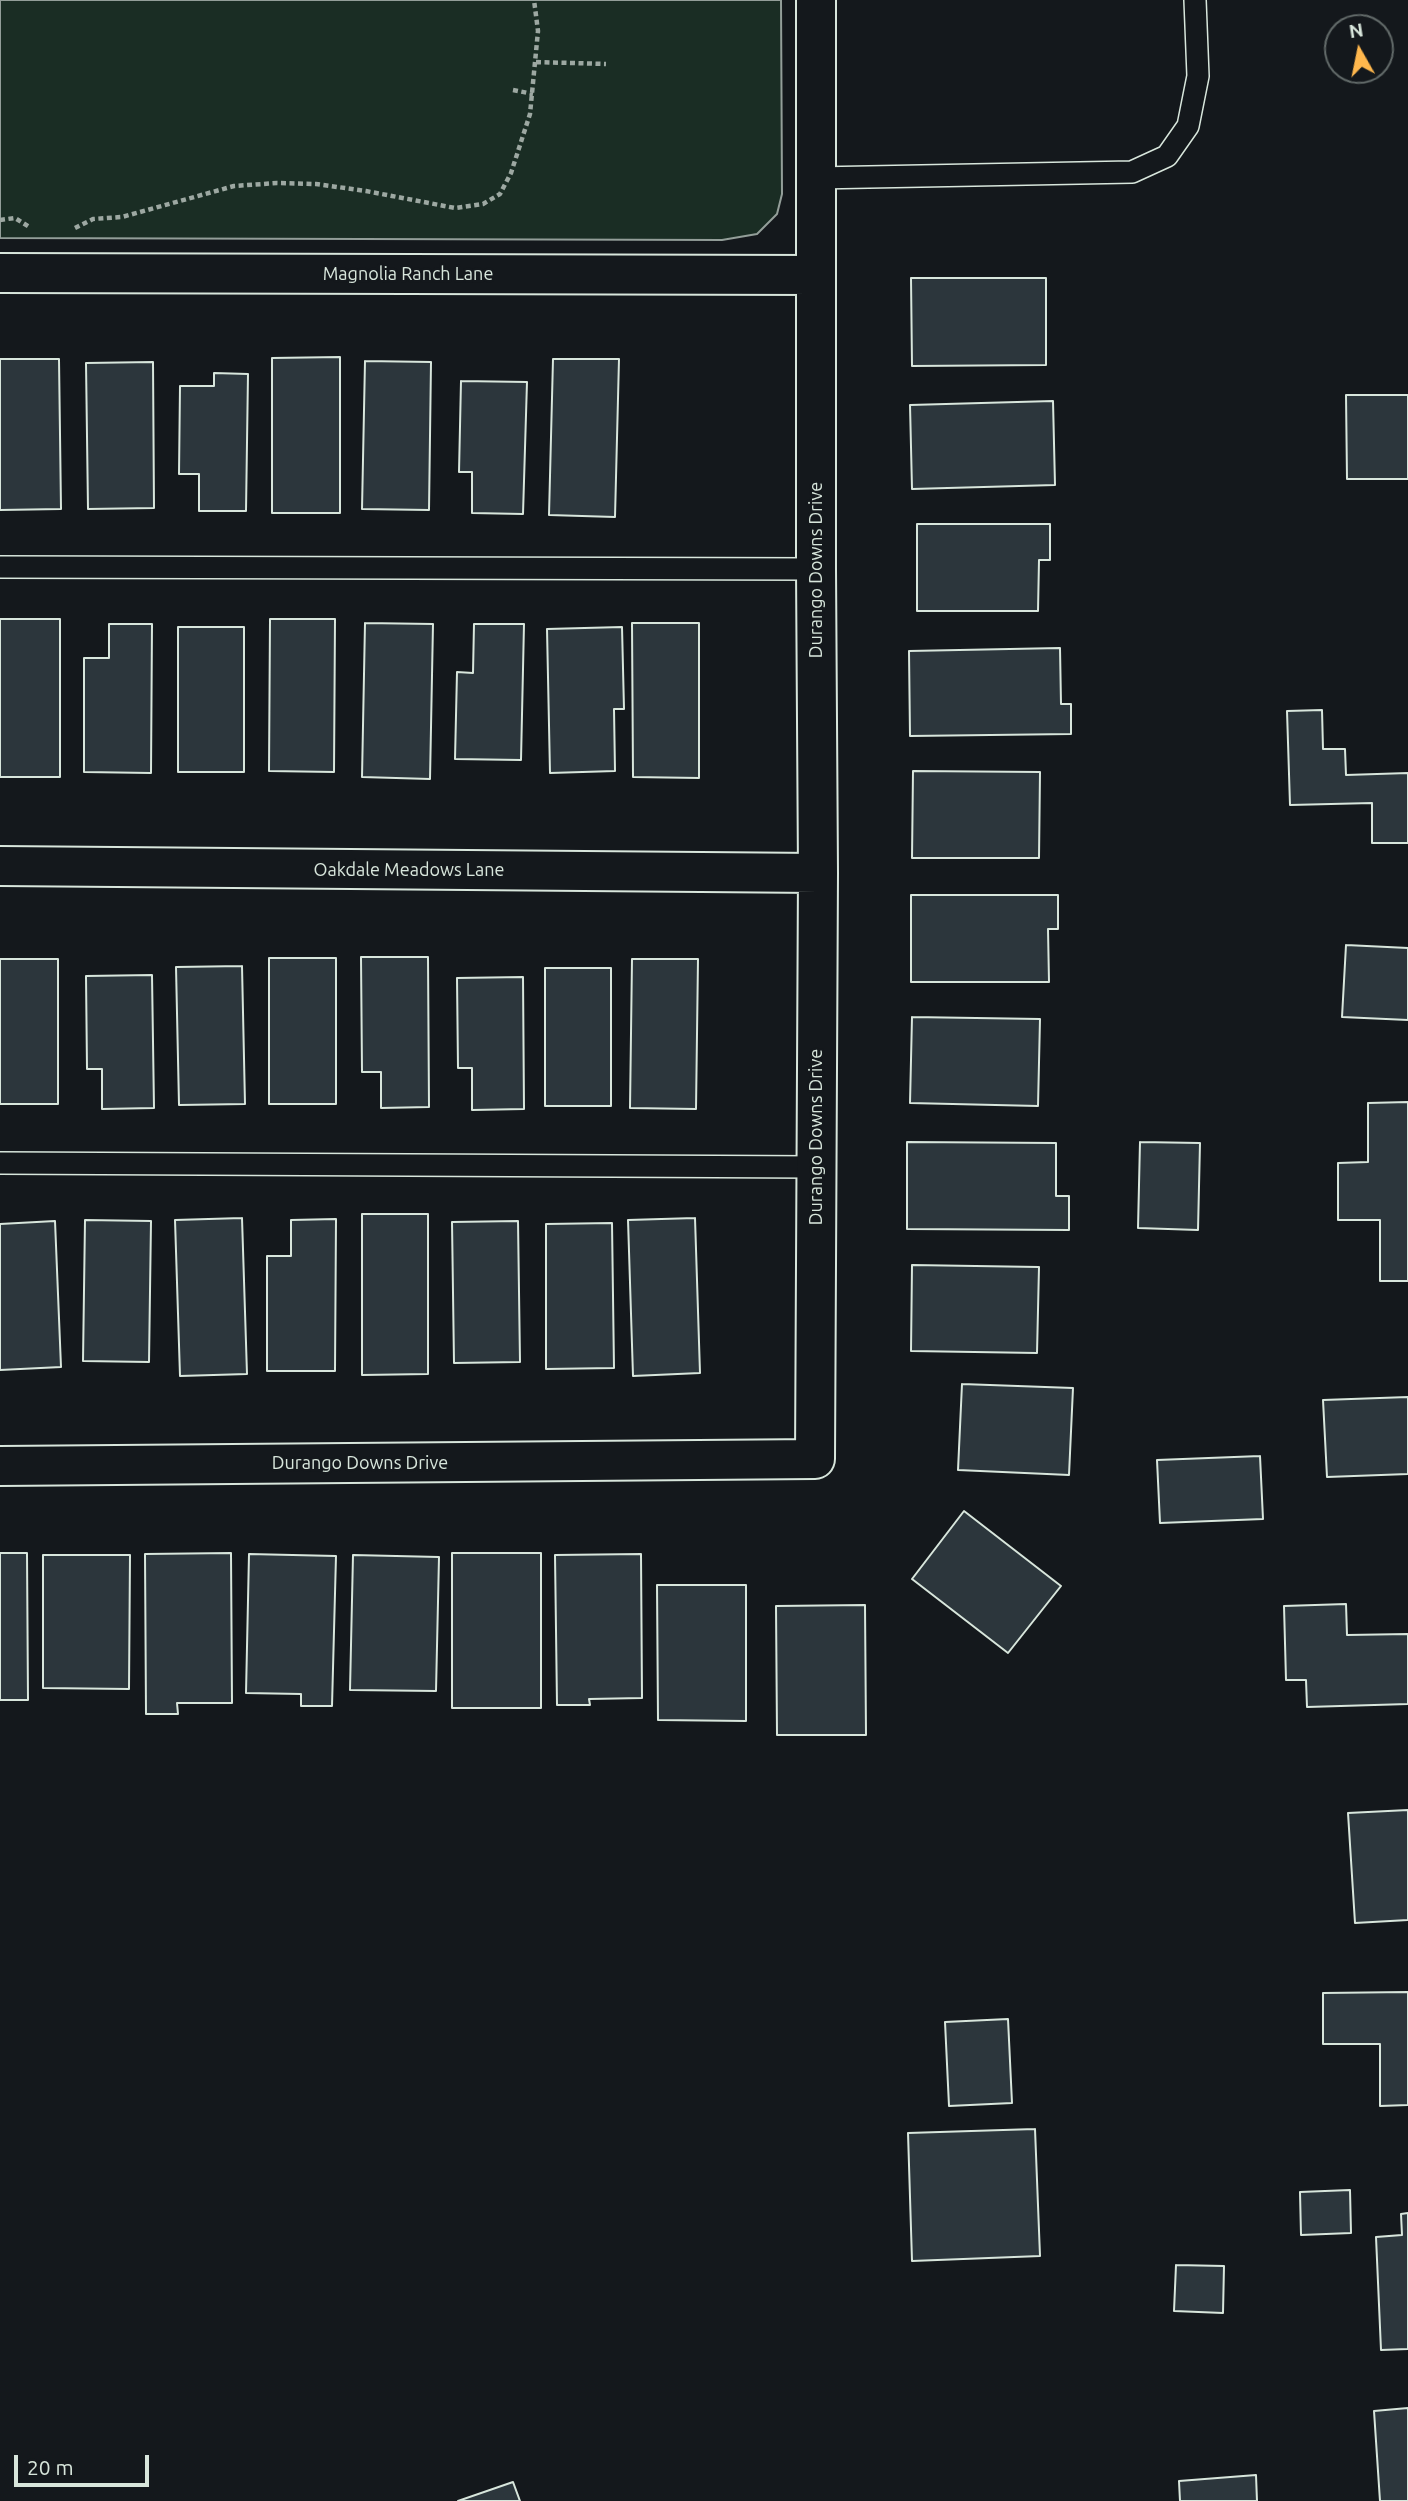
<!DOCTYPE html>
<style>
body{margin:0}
#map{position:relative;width:1408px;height:2501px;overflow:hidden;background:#14181c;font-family:Ubuntu,sans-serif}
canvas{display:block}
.north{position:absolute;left:1324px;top:14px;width:70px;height:70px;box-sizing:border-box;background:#14181c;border:2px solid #626a69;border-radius:50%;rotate:351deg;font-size:19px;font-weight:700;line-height:28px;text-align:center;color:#d8e6dc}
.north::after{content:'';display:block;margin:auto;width:24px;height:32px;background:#ffb74d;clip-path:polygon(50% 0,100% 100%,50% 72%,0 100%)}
.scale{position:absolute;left:14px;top:2455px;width:135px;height:32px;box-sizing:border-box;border:4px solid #d8e6dc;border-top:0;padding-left:9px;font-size:21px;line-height:24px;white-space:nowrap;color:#d8e6dc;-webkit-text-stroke:5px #14181c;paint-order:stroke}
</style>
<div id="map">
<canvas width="1408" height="2501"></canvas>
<div class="north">N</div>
<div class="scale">20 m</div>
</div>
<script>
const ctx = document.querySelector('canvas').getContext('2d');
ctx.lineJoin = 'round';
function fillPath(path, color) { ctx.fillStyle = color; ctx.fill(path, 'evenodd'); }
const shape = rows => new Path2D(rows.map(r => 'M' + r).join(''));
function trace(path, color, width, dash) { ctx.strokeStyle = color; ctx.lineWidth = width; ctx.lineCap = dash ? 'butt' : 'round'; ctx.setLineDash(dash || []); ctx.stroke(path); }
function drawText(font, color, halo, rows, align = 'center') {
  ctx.font = font + ' Ubuntu,sans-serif'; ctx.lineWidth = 5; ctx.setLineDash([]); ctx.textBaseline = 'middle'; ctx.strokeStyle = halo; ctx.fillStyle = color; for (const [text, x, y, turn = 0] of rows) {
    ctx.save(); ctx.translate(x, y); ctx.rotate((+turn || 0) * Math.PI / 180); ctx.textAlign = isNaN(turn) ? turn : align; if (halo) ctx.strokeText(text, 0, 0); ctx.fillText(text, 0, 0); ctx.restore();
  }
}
const green = shape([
 [0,0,781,0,782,194,777,214,757,234,722,240,0,238,0,0]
]);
fillPath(green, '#1a2d24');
trace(green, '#939e99', 2);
const building = shape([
 [911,278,1046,278,1046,365,912,366,911,278],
 [340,357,340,513,272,513,272,358,340,357],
 [0,359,59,359,61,509,0,510,0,359],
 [553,359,619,359,615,517,549,515,553,359],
 [365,361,431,362,429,510,362,509,365,361],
 [153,362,154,508,88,509,86,363,153,362],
 [214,373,248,374,246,511,199,511,199,474,179,474,180,386,214,386,214,373],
 [461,381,527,382,523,514,472,513,472,472,459,472,461,381],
 [1346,395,1408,395,1408,479,1347,479,1346,395],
 [1053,401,1055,485,912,489,910,405,1053,401],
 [917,524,1050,524,1050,560,1039,560,1038,611,917,611,917,524],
 [0,619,60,619,60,777,0,777,0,619],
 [270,619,335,619,334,772,269,771,270,619],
 [365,623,433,624,430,779,362,777,365,623],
 [632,623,699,623,699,778,633,777,632,623],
 [109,624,152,624,151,773,84,772,84,658,109,658,109,624],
 [474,624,524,624,521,760,455,759,457,672,473,673,474,624],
 [178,627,244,627,244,772,178,772,178,627],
 [622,627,624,709,614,709,615,771,550,773,547,629,622,627],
 [1060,648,1061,704,1071,704,1071,734,910,736,909,651,1060,648],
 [1322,710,1323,749,1345,749,1346,775,1408,773,1408,843,1372,843,1372,803,1290,805,1287,711,1322,710],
 [913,771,1040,772,1039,858,912,858,913,771],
 [911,895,1058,895,1058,929,1048,929,1049,982,911,982,911,895],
 [1346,945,1408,948,1408,1020,1342,1017,1346,945],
 [361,957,428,957,429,1107,381,1108,381,1072,362,1072,361,957],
 [269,958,336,958,336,1104,269,1104,269,958],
 [0,959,58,959,58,1104,0,1104,0,959],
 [632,959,698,959,696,1109,630,1108,632,959],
 [242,966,245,1104,179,1105,176,967,242,966],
 [545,968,611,968,611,1106,545,1106,545,968],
 [152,975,154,1108,102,1109,102,1069,87,1069,86,976,152,975],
 [523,977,524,1109,472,1110,472,1068,458,1068,457,978,523,977],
 [912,1017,1040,1019,1038,1106,910,1103,912,1017],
 [1408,1102,1408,1281,1380,1281,1380,1220,1338,1220,1338,1163,1368,1162,1368,1103,1408,1102],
 [907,1142,1056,1143,1056,1196,1069,1196,1069,1230,907,1229,907,1142],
 [1140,1142,1200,1143,1198,1230,1138,1228,1140,1142],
 [362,1214,428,1214,428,1374,362,1375,362,1214],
 [242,1218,247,1374,180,1376,175,1220,242,1218],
 [695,1218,700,1373,633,1376,628,1220,695,1218],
 [336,1219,335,1371,267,1371,267,1256,291,1256,291,1220,336,1219],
 [85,1220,151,1221,149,1362,83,1361,85,1220],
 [55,1221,61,1367,0,1370,0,1224,55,1221],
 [518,1221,520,1362,454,1363,452,1222,518,1221],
 [612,1223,614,1368,546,1369,546,1224,612,1223],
 [912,1265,1039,1267,1037,1353,911,1351,912,1265],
 [962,1384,1073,1388,1069,1475,958,1470,962,1384],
 [1408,1397,1408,1474,1327,1477,1323,1400,1408,1397],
 [1260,1456,1263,1519,1160,1523,1157,1460,1260,1456],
 [964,1511,1061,1586,1008,1653,912,1579,964,1511],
 [0,1553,27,1553,28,1700,0,1700,0,1553],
 [231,1553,232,1703,177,1703,178,1714,146,1714,145,1554,231,1553],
 [452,1553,541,1553,541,1708,452,1708,452,1553],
 [249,1554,336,1556,332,1706,301,1706,301,1694,246,1693,249,1554],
 [641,1554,642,1698,589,1699,590,1705,557,1705,555,1555,641,1554],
 [43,1555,130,1555,129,1689,43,1688,43,1555],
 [353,1555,439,1557,436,1691,350,1690,353,1555],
 [657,1585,746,1585,746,1721,658,1720,657,1585],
 [1346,1604,1347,1635,1408,1634,1408,1704,1307,1707,1306,1680,1286,1680,1284,1606,1346,1604],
 [865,1605,866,1735,777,1735,776,1606,865,1605],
 [1408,1810,1408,1920,1355,1923,1348,1813,1408,1810],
 [1408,1992,1408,2105,1380,2106,1380,2044,1323,2044,1323,1993,1408,1992],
 [1008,2019,1012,2103,949,2106,945,2022,1008,2019],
 [1035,2129,1040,2256,912,2261,908,2133,1035,2129],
 [1350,2190,1351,2233,1301,2235,1300,2192,1350,2190],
 [1408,2213,1408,2349,1381,2350,1376,2237,1402,2235,1401,2214,1408,2213],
 [1176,2265,1224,2266,1223,2313,1174,2311,1176,2265],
 [1408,2408,1408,2501,1380,2501,1374,2411,1408,2408],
 [1256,2475,1257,2501,1180,2501,1179,2481,1256,2475],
 [513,2482,520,2501,458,2501,513,2482]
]);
fillPath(building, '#2c363c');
trace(building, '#d8e6dc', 2);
const lane = shape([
 [816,178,1132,172,1167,156,1188,126,1198,76,1195,0],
 [0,567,816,569],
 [0,1163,816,1167]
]);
const street = shape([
 [0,273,816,275],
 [0,866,818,873],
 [0,1466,815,1459,818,873,816,569,816,0]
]);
trace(lane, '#d8e6dc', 24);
trace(street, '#d8e6dc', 42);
trace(shape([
 [536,62,606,64],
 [513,90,533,94],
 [0,220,15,218,31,228],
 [75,228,93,219,122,217,234,186,277,183,316,184,366,191,455,208,483,204,500,194,511,173,530,114,538,31,534,0]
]), '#9da8a2', 4.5, [5, 3.5]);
trace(lane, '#14181c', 21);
trace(street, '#14181c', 38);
drawText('18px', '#d8e6dc', '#14181c', [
 ["Magnolia Ranch Lane",408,274],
 ["Durango Downs Drive",816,570,-90],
 ["Oakdale Meadows Lane",409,870],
 ["Durango Downs Drive",816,1137,-90],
 ["Durango Downs Drive",360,1463]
]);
</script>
